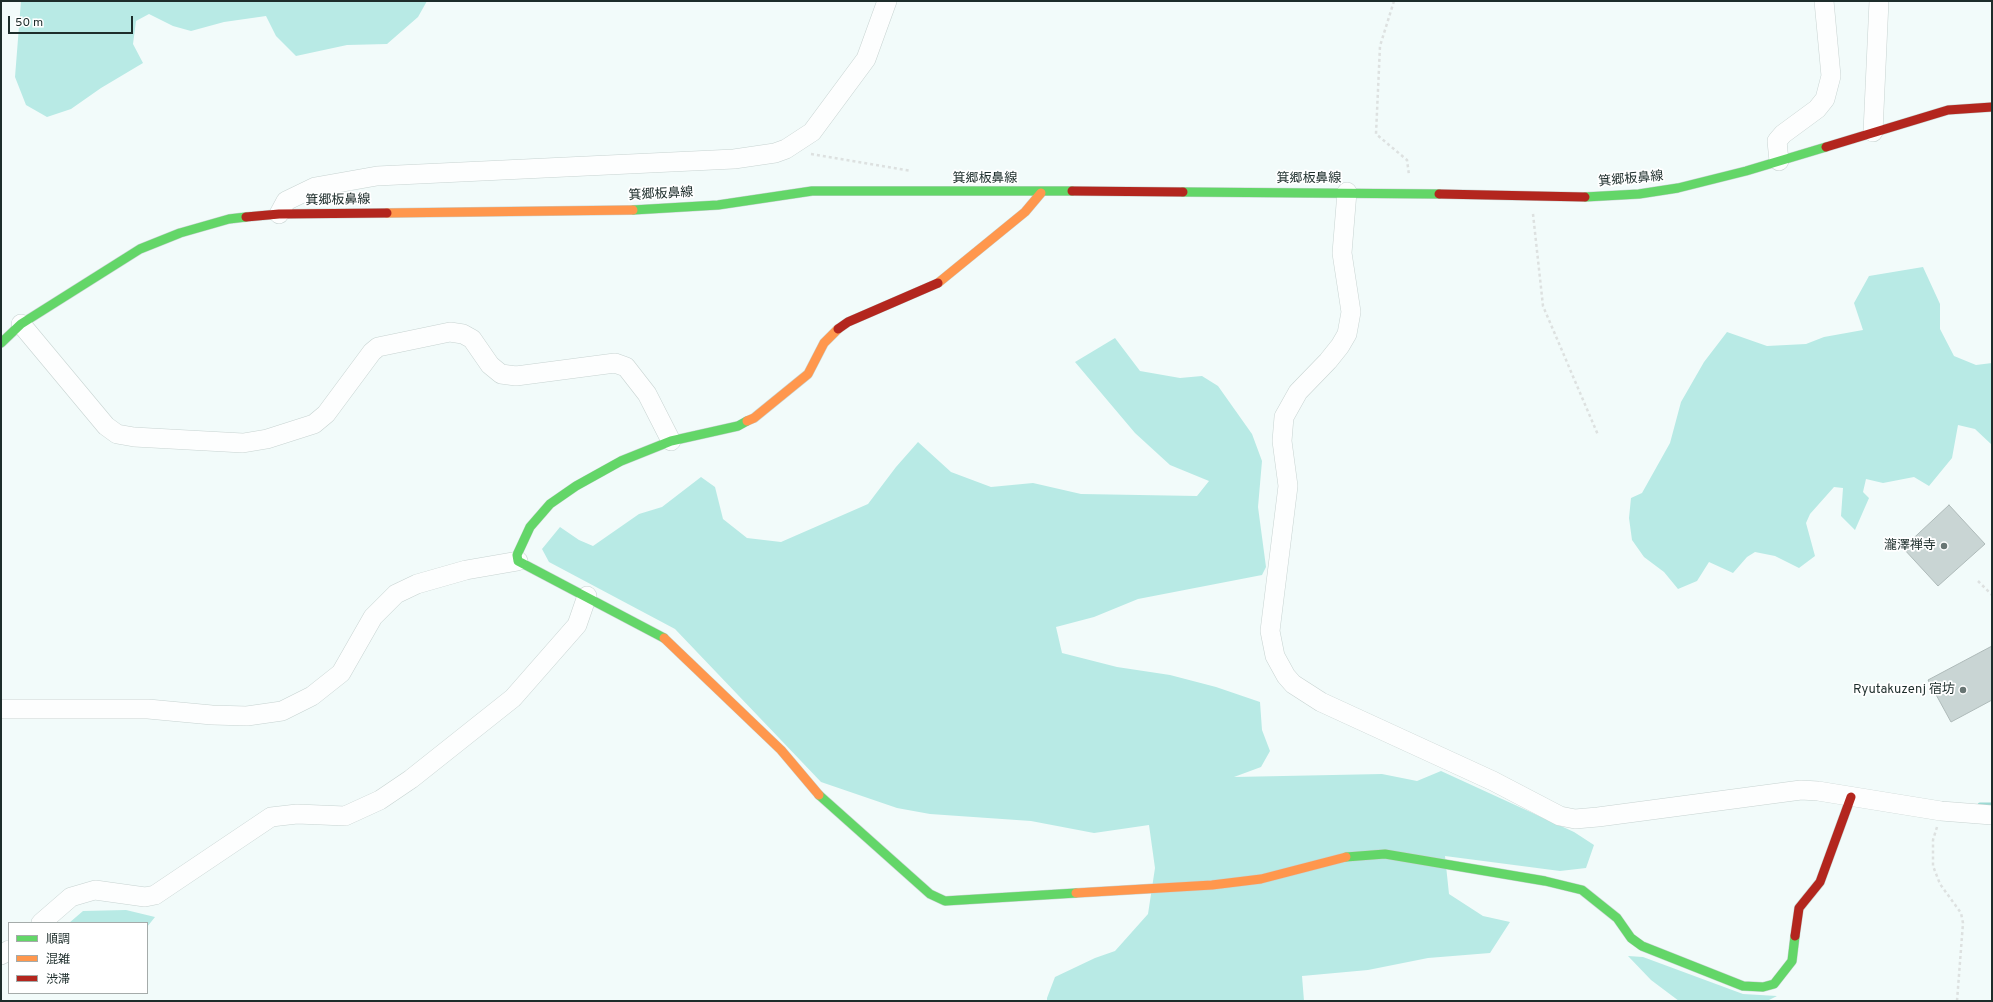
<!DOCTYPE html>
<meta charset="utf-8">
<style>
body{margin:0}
#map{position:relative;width:1993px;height:1002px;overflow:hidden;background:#f2fbfa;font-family:Overpass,"Noto Sans JP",sans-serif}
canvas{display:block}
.frame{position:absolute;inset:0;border:2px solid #1d2d2b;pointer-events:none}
.legend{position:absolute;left:8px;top:922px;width:140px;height:72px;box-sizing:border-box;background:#fff;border:1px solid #a5abaa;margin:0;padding:5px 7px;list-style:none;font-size:12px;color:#1d2d2b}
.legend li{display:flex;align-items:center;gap:8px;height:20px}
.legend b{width:20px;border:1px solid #a5abaa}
.scale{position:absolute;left:8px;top:16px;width:125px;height:18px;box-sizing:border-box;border:2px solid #1d2d2b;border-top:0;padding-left:5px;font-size:12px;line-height:14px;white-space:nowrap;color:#1d2d2b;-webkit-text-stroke:3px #fff;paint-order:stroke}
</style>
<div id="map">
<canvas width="1993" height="1002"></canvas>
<div class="frame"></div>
<ul class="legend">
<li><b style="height:5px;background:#63d668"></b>順調</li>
<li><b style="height:5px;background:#ff974d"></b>混雑</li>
<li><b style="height:5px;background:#b3261e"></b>渋滞</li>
</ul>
<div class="scale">50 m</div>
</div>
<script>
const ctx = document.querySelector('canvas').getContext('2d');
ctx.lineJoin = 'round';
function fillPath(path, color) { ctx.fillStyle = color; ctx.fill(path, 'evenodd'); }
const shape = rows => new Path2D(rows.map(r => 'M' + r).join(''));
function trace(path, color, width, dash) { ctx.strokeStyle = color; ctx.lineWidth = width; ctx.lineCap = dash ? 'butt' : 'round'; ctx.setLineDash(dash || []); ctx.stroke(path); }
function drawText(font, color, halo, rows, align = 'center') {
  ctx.font = font + ' Overpass,"Noto Sans JP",sans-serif'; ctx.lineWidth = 3.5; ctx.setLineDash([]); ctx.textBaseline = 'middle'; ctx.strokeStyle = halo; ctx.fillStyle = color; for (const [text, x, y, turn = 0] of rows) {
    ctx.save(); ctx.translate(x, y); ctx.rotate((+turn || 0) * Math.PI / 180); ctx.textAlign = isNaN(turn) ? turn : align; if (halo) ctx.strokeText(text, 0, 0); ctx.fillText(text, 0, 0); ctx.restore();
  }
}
fillPath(shape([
 [21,1,427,1,418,17,387,44,347,45,296,56,276,36,266,16,224,22,191,31,173,26,149,14,136,21,133,44,143,63,101,88,71,109,47,117,26,105,15,77],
 [1923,267,1940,304,1940,329,1954,356,1976,365,1992,363,1992,445,1975,429,1958,425,1952,458,1929,486,1914,477,1883,483,1866,479,1863,492,1869,498,1855,530,1841,516,1843,488,1834,487,1810,514,1806,523,1815,556,1799,568,1775,556,1755,552,1747,557,1733,573,1709,562,1697,581,1678,589,1664,572,1644,557,1632,540,1629,518,1631,498,1642,493,1670,443,1681,402,1704,362,1727,332,1767,346,1806,344,1824,337,1863,330,1854,303,1869,276],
 [1115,338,1140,371,1180,378,1202,376,1218,386,1252,434,1262,461,1258,507,1266,567,1262,575,1138,599,1094,617,1056,627,1062,653,1117,667,1170,675,1216,687,1260,702,1262,730,1270,751,1261,767,1234,777,1382,774,1417,781,1441,771,1574,832,1594,845,1586,868,1560,871,1445,856,1449,894,1483,916,1510,922,1490,953,1428,958,1368,970,1302,976,1304,1001,1047,1001,1047,998,1055,977,1095,958,1115,951,1148,914,1155,868,1149,825,1094,833,1031,821,930,814,897,808,821,782,675,629,549,562,542,549,560,527,579,540,593,546,639,514,662,507,701,477,715,487,723,519,747,538,781,542,868,504,896,467,918,442,951,472,991,487,1033,483,1081,494,1197,496,1209,481,1170,465,1135,433,1075,362],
 [126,910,155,917,147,927,147,923,69,923,83,911],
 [1628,956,1643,957,1743,994,1777,996,1767,1001,1679,1001,1651,980]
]), '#b8eae5');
trace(shape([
 [1980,805,1992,805]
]), '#9ddad4', 5);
const building = shape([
 [1949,505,1985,544,1938,586,1903,548,1949,505],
 [1992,646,1992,700,1951,722,1928,680,1992,646]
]);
fillPath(building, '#c9d5d4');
trace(building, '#aebab9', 1);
const street = shape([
 [1873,132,1879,1],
 [1779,161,1777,141,1783,134,1817,109,1825,99,1831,76,1824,1],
 [1347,192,1342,253,1351,312,1347,334,1340,346,1328,361,1298,392,1284,417,1282,441,1288,486,1270,631,1275,656,1286,676,1293,684,1321,702,1493,781,1560,816,1575,819,1598,817,1801,790,1818,791,1941,811,1992,815],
 [279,214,286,201,315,187,377,176,734,159,775,153,786,149,812,132,866,59,887,1],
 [21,324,106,426,117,434,134,437,243,443,267,439,314,424,326,414,372,352,378,347,450,332,463,334,472,339,490,365,501,374,516,376,615,363,626,367,647,394,671,441],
 [1,709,148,709,212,715,247,716,282,711,312,696,341,673,373,617,396,594,417,584,466,570,518,561],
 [41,923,71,897,95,890,145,897,155,895,271,817,297,814,345,816,380,800,411,779,513,698,577,625,587,596],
 [1,955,9,950]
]);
const fast = shape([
 [1183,192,1439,194],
 [1585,197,1639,194,1678,188,1746,171,1826,147],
 [633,210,718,205,812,191,1072,191],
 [1,343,21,324,140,249,180,233,229,219,246,217],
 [664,638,518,561,517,555,530,527,550,504,576,486,621,461,671,441,738,426,747,421],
 [819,795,930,894,945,901,1076,893],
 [1346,857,1385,854,1545,881,1582,890,1617,918,1631,938,1642,946,1743,986,1763,987,1774,984,1792,961,1795,936]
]);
const slow = shape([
 [387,213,633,210],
 [938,283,1025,212,1041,193],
 [747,421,754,418,808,374,824,343,838,329],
 [664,638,781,750,819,795],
 [1076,893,1212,885,1261,879,1346,857]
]);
const jam = shape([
 [1826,147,1948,110,1992,107],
 [1072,191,1183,192],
 [1439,194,1585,197],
 [246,217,279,214,387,213],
 [838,329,848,322,938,283],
 [1795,936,1799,908,1820,882,1851,797]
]);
trace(street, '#c7d3d1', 20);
trace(fast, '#c7d3d1', 10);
trace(slow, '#c7d3d1', 10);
trace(jam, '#c7d3d1', 10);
trace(shape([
 [1394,1,1380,46,1376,134,1407,160,1409,175],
 [811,154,911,171],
 [1533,214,1543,306,1598,435],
 [1978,581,1992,595],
 [1937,827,1933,840,1933,866,1940,884,1961,913,1963,923,1957,1001]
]), '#dde1e0', 2.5, [3, 3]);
trace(street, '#fdfefe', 19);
trace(fast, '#63d668', 9);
trace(slow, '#ff974d', 9);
trace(jam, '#b3261e', 9);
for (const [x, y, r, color] of [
 [1944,546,4,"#687573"],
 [1963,690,4,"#687573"]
]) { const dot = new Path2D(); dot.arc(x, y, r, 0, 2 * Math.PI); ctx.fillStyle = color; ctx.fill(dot); trace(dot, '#fff', 1.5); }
drawText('13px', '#1d2d2b', '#fff', [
 ["箕郷板鼻線",985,179],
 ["箕郷板鼻線",1309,179],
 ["箕郷板鼻線",1631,180,-5],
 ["箕郷板鼻線",661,195,-3],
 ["箕郷板鼻線",338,201,-1]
]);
drawText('13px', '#1d2d2b', '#fff', [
 ["瀧澤禅寺",1936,546],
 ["Ryutakuzenj 宿坊",1955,690]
], 'right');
</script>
